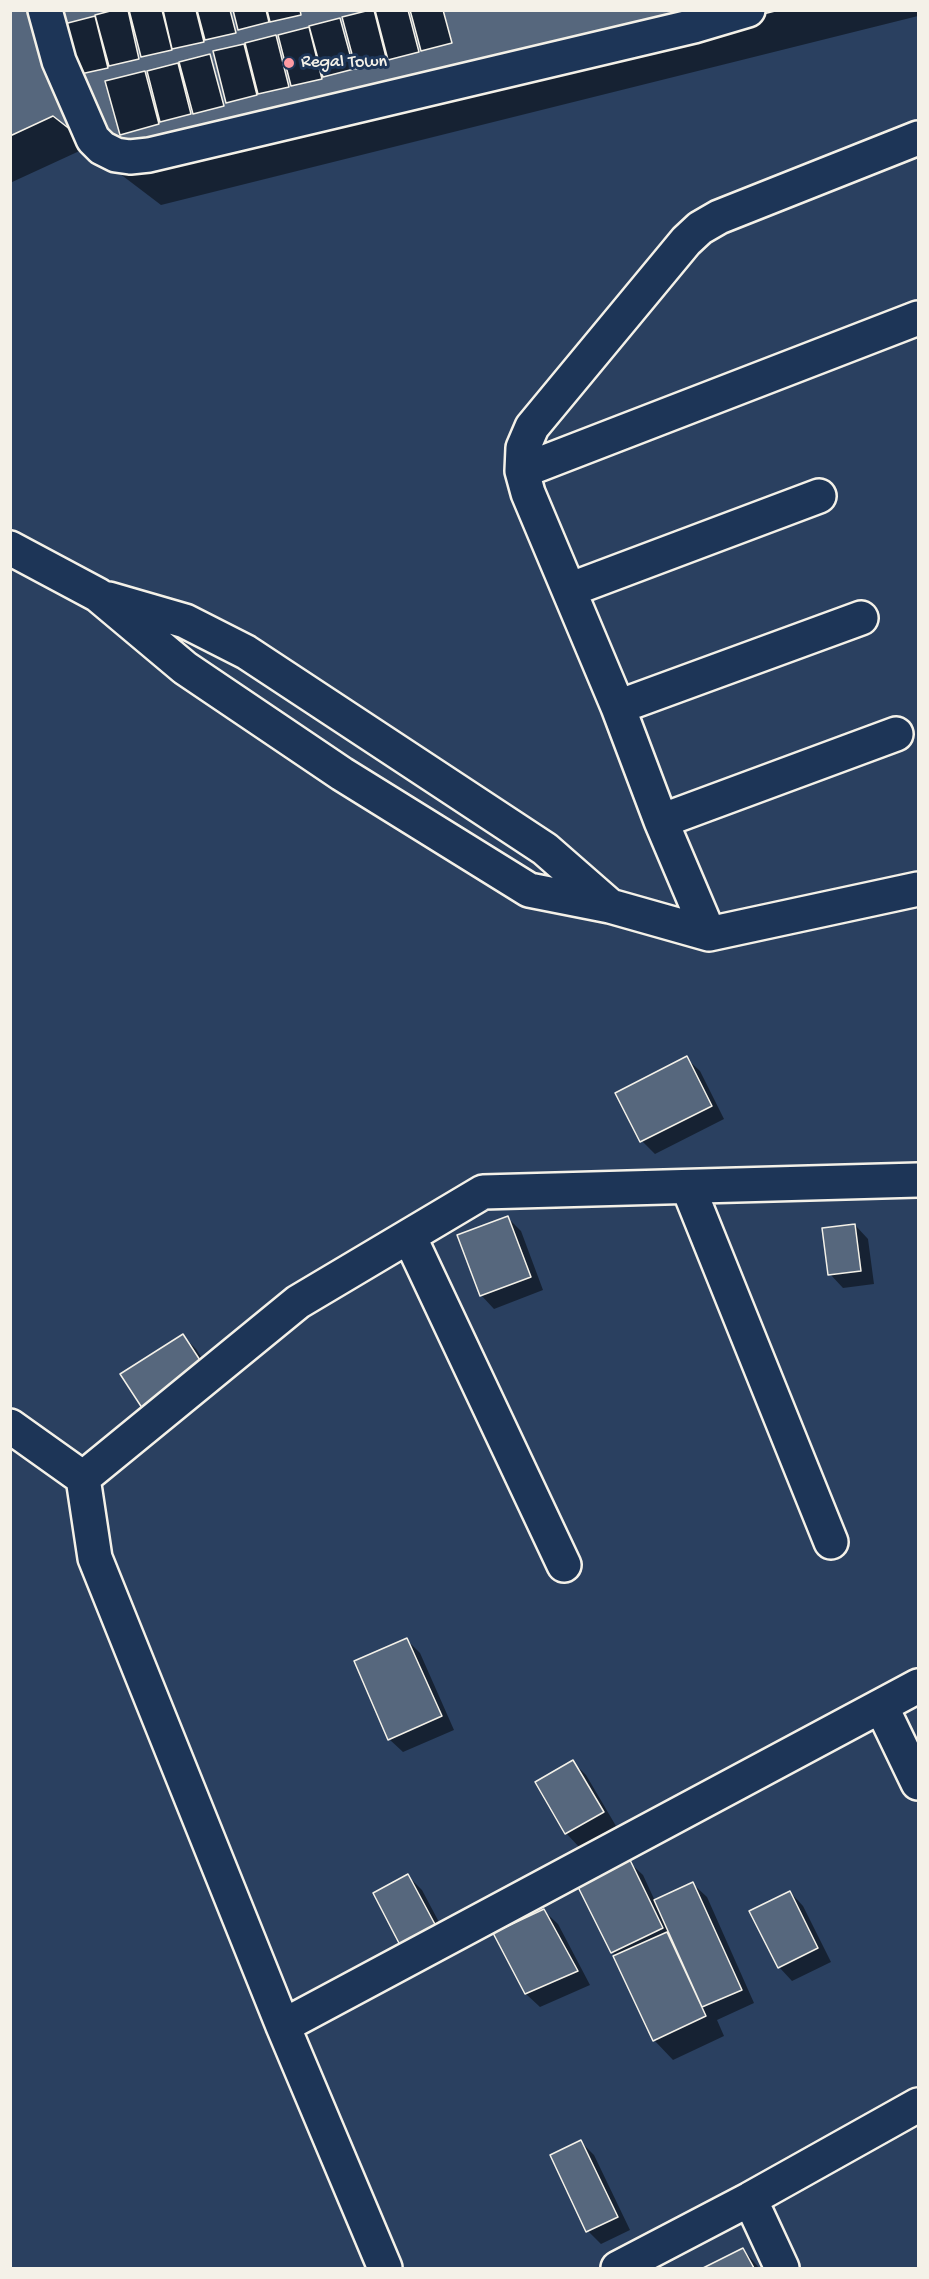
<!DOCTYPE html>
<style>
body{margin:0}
#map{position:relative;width:929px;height:2279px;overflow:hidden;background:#2a4060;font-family:"Gochi Hand",sans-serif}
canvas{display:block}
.frame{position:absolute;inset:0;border:12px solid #f4f1e8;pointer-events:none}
</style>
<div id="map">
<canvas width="929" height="2279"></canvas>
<div class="frame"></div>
</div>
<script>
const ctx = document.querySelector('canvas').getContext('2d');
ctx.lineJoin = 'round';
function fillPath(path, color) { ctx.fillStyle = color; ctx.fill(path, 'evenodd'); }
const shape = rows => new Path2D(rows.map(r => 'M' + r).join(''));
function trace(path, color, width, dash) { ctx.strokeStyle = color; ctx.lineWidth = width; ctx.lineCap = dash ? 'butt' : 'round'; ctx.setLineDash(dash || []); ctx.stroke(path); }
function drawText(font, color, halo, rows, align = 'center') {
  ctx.font = font + ' "Gochi Hand",sans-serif'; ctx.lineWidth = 6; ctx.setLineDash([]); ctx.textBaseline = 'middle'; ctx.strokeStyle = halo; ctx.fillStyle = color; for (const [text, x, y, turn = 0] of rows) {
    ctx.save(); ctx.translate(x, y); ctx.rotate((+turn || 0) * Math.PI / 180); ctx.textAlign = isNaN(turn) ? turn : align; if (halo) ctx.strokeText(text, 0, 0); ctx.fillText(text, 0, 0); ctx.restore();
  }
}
fillPath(shape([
 [10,10,918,10,918,16,161,205,86,148,10,183],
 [686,1058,700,1071,724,1119,655,1154,642,1141],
 [508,1218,521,1231,543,1290,494,1309,481,1295],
 [855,1225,868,1239,874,1284,843,1288,830,1274],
 [183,1336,196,1349,221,1388,161,1426],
 [407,1640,420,1653,454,1730,403,1752,389,1739],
 [573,1762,586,1775,616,1826,579,1847,566,1833],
 [629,1862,643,1875,655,1901,693,1884,707,1897,754,2003,717,2020,724,2036,673,2060,654,2040,616,1956,612,1952],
 [408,1876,422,1890,449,1941,375,1894],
 [790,1892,803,1906,831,1962,792,1981,779,1967],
 [544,1911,558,1924,590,1985,540,2007,526,1994,495,1934],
 [581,2142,594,2155,630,2230,601,2244,588,2231],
 [743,2249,759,2268,707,2268]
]), '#0007');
const building = shape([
 [10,10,779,10,127,174,53,116,10,136,10,10],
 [114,10,128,10,139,59,109,66,95,15,114,10],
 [129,10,162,10,172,50,141,57,129,10],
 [163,10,196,10,204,42,172,49,163,10],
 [197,10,230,10,236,33,205,40,197,10],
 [233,10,266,10,269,22,238,30,233,10],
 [267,10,300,10,301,15,270,22,267,10],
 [370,10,374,10,387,61,356,69,342,17,370,10],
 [375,10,408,10,419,52,388,60,375,10],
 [410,10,443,10,452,43,421,51,410,10],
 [95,16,108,68,76,75,64,24,95,16],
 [340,18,354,69,323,77,309,26,340,18],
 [309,27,322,79,291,86,278,35,309,27],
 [276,35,289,87,258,94,245,43,276,35],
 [244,44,257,95,226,103,213,51,244,44],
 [210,54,224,106,193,114,179,62,210,54],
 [178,63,191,114,160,122,147,71,178,63],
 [145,71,159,124,120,135,105,81,145,71],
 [687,1056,712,1106,640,1142,615,1093,687,1056],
 [508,1216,531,1277,480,1296,457,1235,508,1216],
 [855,1224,861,1271,828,1275,822,1228,855,1224],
 [183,1334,209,1374,146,1414,120,1374,183,1334],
 [407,1638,442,1716,388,1740,354,1661,407,1638],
 [573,1760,604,1812,565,1834,535,1782,573,1760],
 [630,1860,663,1928,611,1953,577,1885,630,1860],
 [408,1874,437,1928,401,1947,373,1893,408,1874],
 [693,1882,742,1990,702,2007,654,1900,693,1882],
 [790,1891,818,1948,778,1968,749,1911,790,1891],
 [544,1909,578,1971,525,1994,493,1933,544,1909],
 [667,1932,706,2016,653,2041,613,1956,667,1932],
 [581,2140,618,2217,586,2232,550,2155,581,2140],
 [743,2248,754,2268,703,2268,743,2248]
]);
fillPath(building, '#56677d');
trace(building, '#f4f1e8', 1.5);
const minor = shape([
 [45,10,59,61,93,139,102,148,116,155,130,157,149,155,694,26,748,10],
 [522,471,918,318],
 [10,548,98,595,185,668,342,774,529,890,610,906,709,934,918,889],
 [569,590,819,496],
 [109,599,185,621,246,652,545,849,609,905],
 [618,707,861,618],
 [661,821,896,734],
 [709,934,661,821,618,707,528,493,522,471,523,448,532,427,686,241,700,228,719,217,918,138],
 [688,1187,831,1542],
 [409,1236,564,1565],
 [10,1426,83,1478,95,1558,283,2026,385,2268],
 [83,1478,298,1302,483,1192,918,1180],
 [881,1706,918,1783],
 [283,2026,918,1686],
 [750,2199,782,2268],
 [618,2268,750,2199,918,2105]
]);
trace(minor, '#f4f1e8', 38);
trace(minor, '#1d3557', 33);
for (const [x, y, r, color] of [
 [289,63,6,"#ff9aa2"]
]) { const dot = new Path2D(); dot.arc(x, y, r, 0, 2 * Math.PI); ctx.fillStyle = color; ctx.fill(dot); trace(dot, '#1d3557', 2); }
drawText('18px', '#f4f1e8', '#1d3557', [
 ["Regal Town",301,63]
], 'left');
</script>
